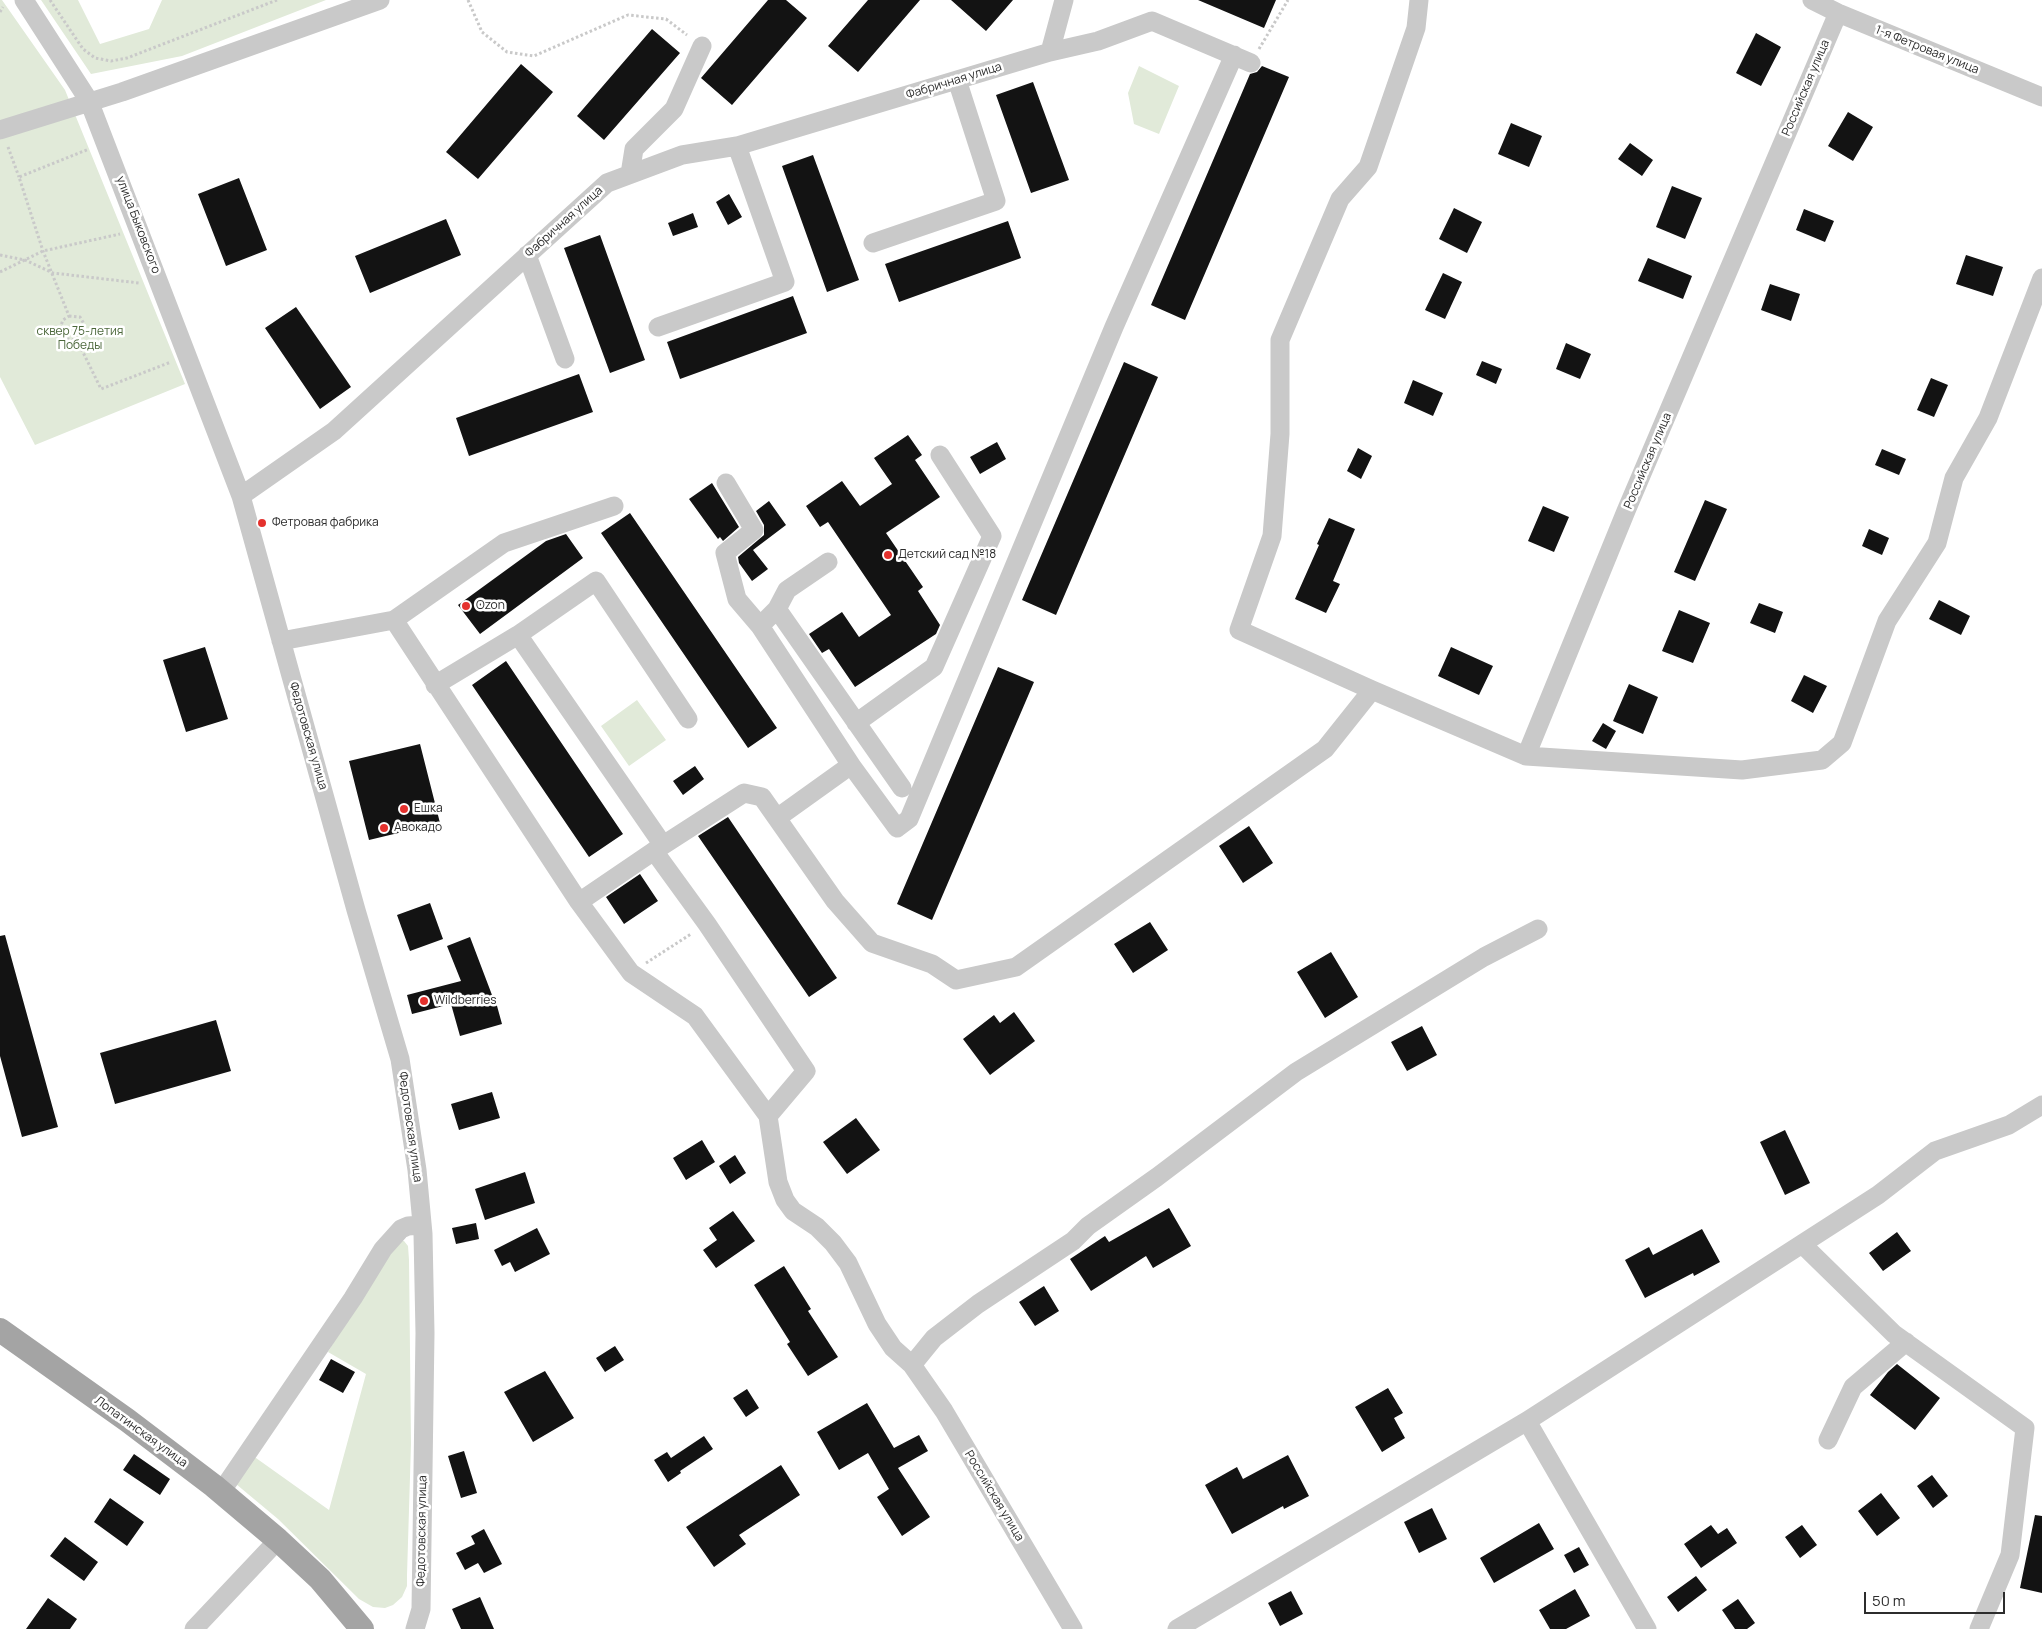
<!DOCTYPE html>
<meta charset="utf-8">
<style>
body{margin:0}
#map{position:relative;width:2042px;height:1629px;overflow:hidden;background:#fff;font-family:Manrope,sans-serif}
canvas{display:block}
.scale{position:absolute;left:1864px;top:1592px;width:141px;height:22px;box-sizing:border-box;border:2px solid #2c2c2c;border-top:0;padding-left:6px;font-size:15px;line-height:18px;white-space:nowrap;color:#2c2c2c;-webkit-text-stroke:4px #fff;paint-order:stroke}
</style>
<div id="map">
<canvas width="2042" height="1629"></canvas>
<div class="scale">50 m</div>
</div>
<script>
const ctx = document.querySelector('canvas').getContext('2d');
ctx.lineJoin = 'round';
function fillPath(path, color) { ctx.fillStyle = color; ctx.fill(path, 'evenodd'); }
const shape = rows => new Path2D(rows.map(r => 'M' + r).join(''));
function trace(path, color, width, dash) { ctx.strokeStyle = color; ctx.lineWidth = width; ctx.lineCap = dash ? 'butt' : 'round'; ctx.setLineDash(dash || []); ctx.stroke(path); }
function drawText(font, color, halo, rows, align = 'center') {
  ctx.font = font + ' Manrope,sans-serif'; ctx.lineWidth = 5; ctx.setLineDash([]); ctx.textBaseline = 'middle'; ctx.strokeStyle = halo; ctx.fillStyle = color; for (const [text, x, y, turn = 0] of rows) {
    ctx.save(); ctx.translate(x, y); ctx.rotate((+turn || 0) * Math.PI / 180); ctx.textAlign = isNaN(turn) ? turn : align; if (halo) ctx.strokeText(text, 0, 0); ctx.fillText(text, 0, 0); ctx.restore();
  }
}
fillPath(shape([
 [0,0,2,0,65,90,185,384,35,445,0,377],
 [41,0,78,0,100,44,149,29,162,0,326,0,182,56,91,74],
 [1139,66,1179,86,1159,134,1134,124,1128,93],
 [637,700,666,740,629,766,601,726],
 [400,1241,404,1241,408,1246,409,1260,411,1444,407,1575,407,1586,402,1597,393,1605,385,1608,373,1607,359,1599,278,1519,236,1484,251,1457,256,1458,329,1510,366,1374,328,1352,371,1277]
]), '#e1ead9');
fillPath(shape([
 [768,0,786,0,807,18,732,105,701,78],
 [868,0,920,0,858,72,828,46],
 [951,0,1013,0,986,31],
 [1198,0,1276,0,1264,28],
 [652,29,680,53,604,140,577,116],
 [1756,33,1781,47,1761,86,1736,73],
 [521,64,553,92,478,179,446,152],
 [1262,66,1289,77,1185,320,1151,305,1250,74,1257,72],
 [1033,82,1069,180,1031,193,996,95],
 [1848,112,1873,127,1853,161,1828,146],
 [1511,123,1542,136,1529,167,1498,154],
 [1630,143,1653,160,1642,176,1618,159],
 [813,155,859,280,827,292,782,166],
 [239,178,267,250,226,266,198,194],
 [1672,186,1702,198,1685,239,1656,227],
 [729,194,742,217,728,225,716,202],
 [1454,208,1482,222,1467,253,1439,239],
 [1804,209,1834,221,1825,242,1796,230],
 [693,213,698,227,673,236,668,223],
 [446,219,461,255,370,293,355,256],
 [1008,221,1021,258,899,302,885,264],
 [600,235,645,360,610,373,564,248],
 [1966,255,2003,267,1993,296,1956,284],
 [1648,258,1692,276,1683,299,1638,281],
 [1443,273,1462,282,1445,319,1425,310],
 [1770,284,1800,294,1791,321,1761,310],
 [793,296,807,333,680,379,667,342],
 [296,307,351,387,320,409,265,328],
 [1566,343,1591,354,1580,379,1556,369],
 [1482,361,1502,369,1496,384,1476,375],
 [1124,362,1158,377,1056,615,1022,600],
 [579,374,593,412,469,456,456,418],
 [1931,378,1948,385,1934,417,1917,410],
 [1413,380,1443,393,1433,416,1404,403],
 [908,435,922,455,915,460,940,497,886,533,923,587,918,591,940,625,936,634,855,687,829,649,822,653,809,634,842,612,859,637,891,615,828,522,820,527,806,506,842,481,860,506,892,484,874,458],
 [997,442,1006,459,980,474,970,457],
 [1358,448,1372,456,1361,479,1347,471],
 [1882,449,1906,459,1899,475,1875,465],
 [712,483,739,527,723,541,720,537,718,539,689,499],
 [1705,500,1727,509,1695,581,1674,572],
 [769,501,786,525,753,550,768,569,752,581,739,563,738,557,764,535,764,525,756,511],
 [1543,506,1569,517,1554,552,1528,541],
 [630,513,777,728,748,748,601,533],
 [1329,518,1355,529,1333,581,1340,584,1326,613,1295,599,1319,545,1317,544],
 [1869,529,1889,538,1882,555,1862,546],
 [566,534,583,558,480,634,458,605,546,541],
 [1939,600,1970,616,1961,635,1929,619],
 [1759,603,1783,612,1775,633,1750,623],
 [1679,610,1710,623,1693,663,1662,651],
 [205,647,228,719,186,732,163,660],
 [1451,647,1493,666,1479,695,1438,676],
 [506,661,623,834,589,857,472,685],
 [998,667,1034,682,932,920,897,904],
 [1804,675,1827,686,1813,713,1791,701],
 [1629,684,1658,697,1643,734,1613,721],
 [1603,723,1616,731,1606,749,1592,741],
 [420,744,440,823,369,840,349,761],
 [695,766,704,779,683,795,673,781],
 [728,817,837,978,809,997,698,836],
 [1249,826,1273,863,1243,883,1219,846],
 [640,874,658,901,624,924,606,897],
 [430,903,443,939,410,951,397,915],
 [1150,922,1168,950,1133,973,1114,944],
 [5,935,58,1127,22,1137,0,1056,0,936],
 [470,937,492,995,494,995,502,1024,460,1036,451,1004,412,1014,407,995,461,981,447,946],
 [1331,952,1358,997,1325,1018,1297,972],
 [1014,1012,1035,1041,990,1075,963,1039,994,1015,1000,1023],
 [216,1020,231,1071,115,1104,100,1053],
 [1422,1026,1437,1055,1407,1071,1391,1042],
 [492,1092,500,1118,459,1130,451,1104],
 [856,1118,880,1150,847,1174,823,1142],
 [1785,1130,1810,1183,1785,1195,1760,1142],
 [702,1140,715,1162,686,1180,673,1158],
 [735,1155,746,1173,730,1184,719,1166],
 [525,1172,535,1203,485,1220,475,1189],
 [1169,1208,1191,1246,1153,1268,1146,1256,1091,1291,1070,1259,1105,1236,1109,1242],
 [733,1211,755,1241,716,1268,703,1250,717,1240,709,1228],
 [476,1223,479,1239,456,1244,452,1228],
 [537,1228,550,1254,515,1272,510,1262,502,1266,494,1250],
 [1702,1229,1720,1262,1694,1276,1693,1273,1645,1298,1625,1260,1649,1247,1653,1255],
 [1897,1232,1911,1251,1883,1271,1869,1253],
 [784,1266,811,1309,808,1311,838,1357,808,1376,787,1344,790,1342,754,1285],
 [1044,1286,1059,1311,1035,1326,1019,1302],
 [615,1346,624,1360,605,1372,596,1358],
 [331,1359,355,1372,343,1393,319,1380],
 [1897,1364,1940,1398,1915,1430,1870,1395,1888,1372],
 [545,1371,574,1418,533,1442,504,1392],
 [1388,1388,1403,1413,1394,1418,1405,1438,1382,1452,1355,1407],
 [747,1389,759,1408,746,1417,733,1398],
 [867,1403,894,1448,919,1435,928,1451,898,1468,930,1517,902,1536,877,1497,889,1489,868,1453,839,1470,817,1432],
 [704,1436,713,1449,680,1471,681,1473,668,1482,654,1460,667,1452,671,1458],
 [464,1451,477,1493,461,1498,448,1456],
 [134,1454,170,1479,160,1495,123,1470],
 [1288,1455,1309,1496,1284,1509,1283,1506,1232,1534,1205,1485,1237,1467,1243,1479],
 [781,1465,800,1495,739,1535,746,1544,714,1567,686,1527],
 [1932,1475,1948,1496,1933,1508,1917,1486],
 [1881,1493,1900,1518,1877,1536,1858,1511],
 [110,1498,144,1522,127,1546,94,1522],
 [1432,1508,1447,1539,1419,1553,1404,1522],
 [2035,1515,2042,1516,2042,1593,2020,1588],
 [1539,1523,1554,1549,1494,1583,1480,1558],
 [1711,1525,1718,1534,1727,1528,1737,1543,1701,1568,1684,1544],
 [1802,1525,1817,1545,1800,1558,1785,1537],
 [484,1529,502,1564,484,1573,478,1563,465,1570,456,1553,475,1544,471,1536],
 [65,1537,98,1562,84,1581,50,1556],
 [1579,1547,1589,1565,1574,1573,1564,1555],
 [1696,1576,1707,1590,1678,1612,1667,1597],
 [1575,1589,1590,1616,1566,1629,1550,1629,1539,1610],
 [1291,1591,1303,1614,1280,1626,1268,1603],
 [480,1597,494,1629,461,1629,452,1609],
 [48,1598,77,1619,70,1629,26,1629],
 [1738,1599,1755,1623,1747,1629,1735,1629,1722,1610]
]), '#131313');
trace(shape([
 [50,0,83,49,95,58,111,61,127,58,277,0],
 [468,0,482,32,507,52,534,56,628,15,666,19,687,35],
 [0,12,3,7],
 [1259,49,1288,0],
 [8,147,19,177],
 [0,255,25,260,53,273,139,283],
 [0,272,43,251,120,234],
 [69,316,80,317,84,324,84,330,77,340,68,339,62,335,60,328,63,320,69,316,43,251,19,177,89,149],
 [77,340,101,389,171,362],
 [646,963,691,934]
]), '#c9c9c9', 3, [2.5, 2.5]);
trace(shape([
 [24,0,89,101,241,496,356,910,400,1059,417,1170,423,1234,425,1333,421,1609,415,1629],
 [1419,0,1416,28,1368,167,1340,199,1280,340,1280,434,1272,536,1239,630,1372,690,1526,756,1626,511,1838,13],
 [1812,0,1838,13,2042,97],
 [1050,52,1098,41,1152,21,1251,63],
 [0,130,122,92,380,0],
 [630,174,634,149,674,109,702,46],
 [873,243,996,201,957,80],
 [527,255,565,359],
 [658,327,785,282,737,146],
 [726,483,754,530,725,553,737,599,760,626,851,765],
 [241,496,334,431,607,183,682,155,737,146,1050,52,1064,0],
 [777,609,787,590,828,562],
 [394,620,504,543,614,506],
 [760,626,777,609,902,788],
 [518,635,596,581,688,719],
 [281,641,394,620,579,902,654,851,744,793,762,797,835,901,872,943,932,964,956,980,1016,967,1325,749,1372,690],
 [435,685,518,635,663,845],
 [856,723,934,667,992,536,940,455],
 [1526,756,1742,770,1822,760,1842,743,1887,621,1937,543,1954,478,1988,418,2042,278],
 [777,818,851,765,897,828,909,819,1114,327,1234,55],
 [654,851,707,924,806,1071,768,1116,778,1182,785,1200,793,1211,817,1227,833,1243,848,1263,877,1324,893,1348,912,1365,944,1411,1073,1629],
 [579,902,631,973,695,1016,768,1116],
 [1802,1244,1894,1334,2025,1428,2010,1555,1979,1629],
 [912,1365,934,1338,978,1304,1073,1241,1088,1226,1157,1177,1296,1072,1484,957,1538,929],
 [1527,1421,1647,1629],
 [1828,1440,1853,1387,1906,1342],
 [221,1492,353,1298,383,1249,401,1229,408,1226,422,1225],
 [194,1629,278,1540],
 [1177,1629,1527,1421,1878,1195,1935,1151,2009,1125,2042,1105]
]), '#c9c9c9', 19);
trace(shape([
 [0,1330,127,1420,214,1486,278,1540,320,1579,362,1629]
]), '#a4a4a4', 24);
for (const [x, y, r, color] of [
 [262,523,5,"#e4312d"],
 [888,555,5,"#e4312d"],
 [466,606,5,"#e4312d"],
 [404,809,5,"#e4312d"],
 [384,828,5,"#e4312d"],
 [424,1001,5,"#e4312d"]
]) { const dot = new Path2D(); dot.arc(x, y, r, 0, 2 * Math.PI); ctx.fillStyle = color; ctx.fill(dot); trace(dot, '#fff', 2); }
drawText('12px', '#2c2c2c', '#fff', [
 ["1-я Фетровая улица",1927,50,22],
 ["Фабричная улица",954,81,-17],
 ["Российская улица",1806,88,-67],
 ["Фабричная улица",564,222,-42],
 ["улица Быковского",138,225,69],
 ["Российская улица",1648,461,-67],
 ["Федотовская улица",308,736,74],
 ["Федотовская улица",410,1127,82],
 ["Лопатинская улица",141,1432,36],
 ["Российская улица",994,1496,59],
 ["Федотовская улица",422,1531,-89]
]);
drawText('12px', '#4b673a', '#fff', [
 ["сквер 75-летия",80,332],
 ["Победы",80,346]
]);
drawText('12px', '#2c2c2c', '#fff', [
 ["Фетровая фабрика",272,523],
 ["Детский сад №18",898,555],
 ["Ozon",476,606],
 ["Ешка",414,809],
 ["Авокадо",394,828],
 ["Wildberries",434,1001]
], 'left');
</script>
